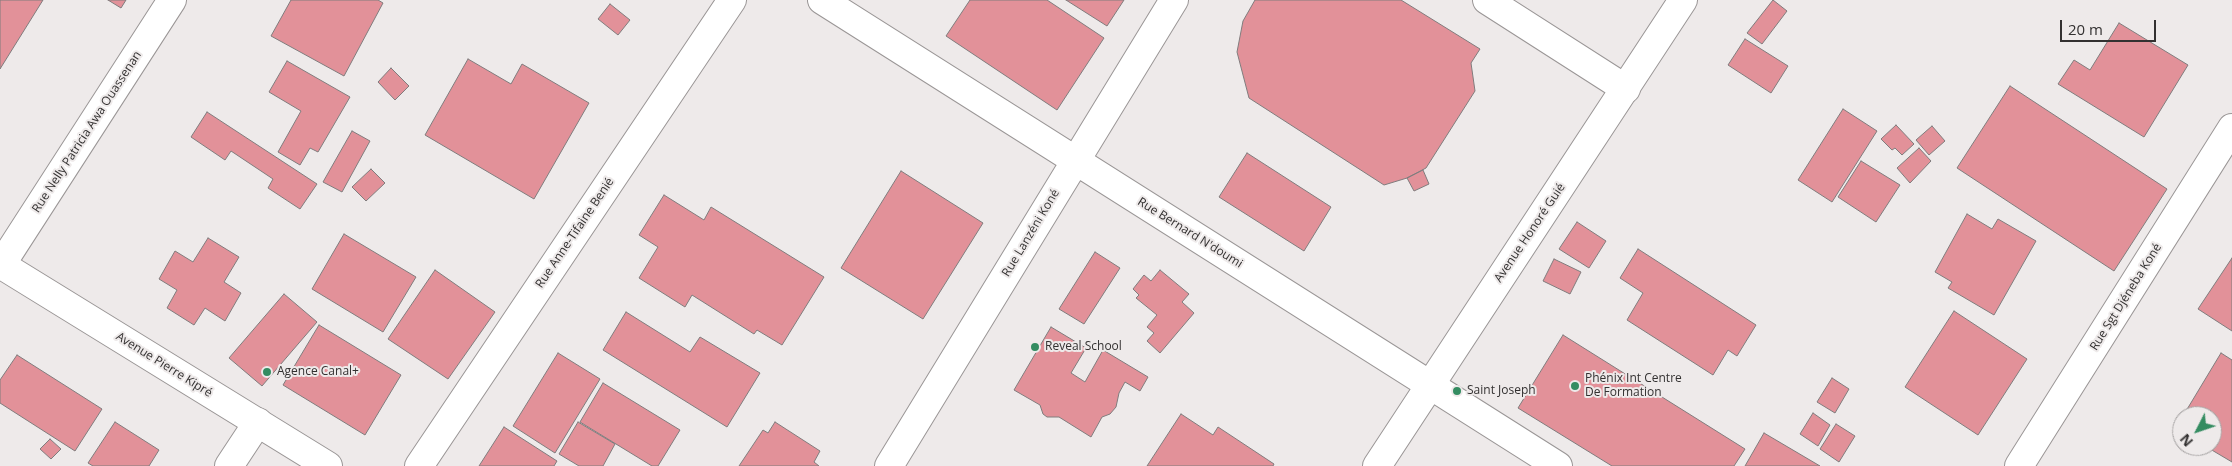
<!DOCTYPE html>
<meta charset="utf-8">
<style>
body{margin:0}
#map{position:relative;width:2232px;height:466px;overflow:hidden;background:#eeeaea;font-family:"Open Sans",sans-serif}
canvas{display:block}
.north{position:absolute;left:2172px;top:406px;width:50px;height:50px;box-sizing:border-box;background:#eeeaea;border:1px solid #a3a0a0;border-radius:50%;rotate:229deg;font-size:14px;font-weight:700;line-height:20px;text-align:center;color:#333131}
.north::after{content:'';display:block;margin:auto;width:18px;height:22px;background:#348c61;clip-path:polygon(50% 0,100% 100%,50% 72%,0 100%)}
.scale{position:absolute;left:2060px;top:20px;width:96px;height:22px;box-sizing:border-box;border:2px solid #333131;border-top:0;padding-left:6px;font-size:15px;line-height:18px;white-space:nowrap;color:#333131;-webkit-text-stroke:4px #eeeaea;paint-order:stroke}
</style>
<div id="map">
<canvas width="2232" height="466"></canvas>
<div class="north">N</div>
<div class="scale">20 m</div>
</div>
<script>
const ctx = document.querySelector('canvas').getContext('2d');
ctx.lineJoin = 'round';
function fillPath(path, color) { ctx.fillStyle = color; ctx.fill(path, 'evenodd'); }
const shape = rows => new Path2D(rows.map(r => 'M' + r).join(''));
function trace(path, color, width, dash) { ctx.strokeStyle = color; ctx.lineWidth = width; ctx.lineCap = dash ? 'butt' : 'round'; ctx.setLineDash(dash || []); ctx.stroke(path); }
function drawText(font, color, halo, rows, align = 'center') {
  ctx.font = font + ' "Open Sans",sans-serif'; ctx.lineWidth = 4; ctx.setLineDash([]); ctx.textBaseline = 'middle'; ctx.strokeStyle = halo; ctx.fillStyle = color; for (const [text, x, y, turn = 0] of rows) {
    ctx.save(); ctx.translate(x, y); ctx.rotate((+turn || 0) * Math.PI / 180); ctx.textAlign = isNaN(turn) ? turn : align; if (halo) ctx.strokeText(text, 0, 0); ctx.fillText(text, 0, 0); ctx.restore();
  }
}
const building = shape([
 [0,0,43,0,0,69,0,0],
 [108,0,126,0,121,8,108,0],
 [291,0,378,0,383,3,344,76,271,36,291,0],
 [970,0,1047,0,1104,38,1057,110,946,36,970,0],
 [1066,0,1124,0,1107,26,1066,0],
 [1255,0,1401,0,1480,49,1471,63,1475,91,1426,168,1407,178,1384,185,1249,98,1237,52,1243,21,1255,0],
 [1773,0,1787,11,1762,44,1747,33,1773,0],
 [610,4,630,20,618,35,598,19,610,4],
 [2119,23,2188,65,2144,137,2058,84,2074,60,2090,70,2119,23],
 [1745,39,1788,66,1771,93,1728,65,1745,39],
 [468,59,511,84,522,64,589,103,534,199,425,135,468,59],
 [287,61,350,97,318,152,310,148,300,165,278,152,301,111,269,92,287,61],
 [391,68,409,86,395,100,378,82,391,68],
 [2010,86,2167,189,2114,271,1957,168,2010,86],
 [1843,109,1877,131,1832,202,1798,180,1843,109],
 [207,112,317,184,300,209,268,188,273,179,231,151,225,160,191,137,207,112],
 [1896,125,1914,144,1902,155,1895,148,1892,150,1881,139,1896,125],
 [1932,126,1945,141,1929,155,1916,140,1932,126],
 [352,131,370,141,342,192,323,182,352,131],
 [1919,148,1931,161,1910,183,1897,168,1919,148],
 [1247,153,1331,207,1304,251,1219,197,1247,153],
 [1861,161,1900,185,1876,222,1838,197,1861,161],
 [371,169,385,183,366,201,352,187,371,169],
 [1423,170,1429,184,1414,191,1407,178,1423,170],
 [901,171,983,223,923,319,841,268,901,171],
 [664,195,704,220,711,207,824,277,782,345,757,330,754,334,692,295,685,307,639,278,658,247,639,235,664,195],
 [1967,214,1992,229,1998,219,2036,241,1994,315,1948,288,1952,282,1935,272,1967,214],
 [1577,222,1606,241,1589,268,1559,249,1577,222],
 [344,234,416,277,383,332,312,289,344,234],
 [208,238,239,257,224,282,241,293,225,321,205,308,194,325,167,308,177,290,159,279,175,251,193,262,208,238],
 [1638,249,1756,325,1737,356,1728,350,1713,375,1627,320,1643,293,1620,278,1638,249],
 [1095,252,1120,268,1084,324,1059,309,1095,252],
 [2232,258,2232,331,2198,309,2232,258],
 [1554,259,1581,272,1570,294,1543,281,1554,259],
 [435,270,495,312,448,379,388,339,435,270],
 [1160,270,1189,294,1182,302,1194,313,1160,353,1147,341,1154,333,1147,327,1157,315,1136,298,1139,295,1133,289,1144,275,1151,281,1160,270],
 [284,294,317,322,262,386,229,358,284,294],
 [1954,311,2027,359,1978,435,1905,387,1954,311],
 [626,312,690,352,700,337,760,373,727,427,603,350,626,312],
 [319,325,401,375,365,435,283,385,319,325],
 [1051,327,1086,348,1071,373,1085,382,1103,350,1148,377,1140,391,1125,382,1119,393,1116,407,1110,414,1102,417,1091,437,1059,417,1047,417,1043,414,1040,405,1014,390,1051,327],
 [1563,335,1745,449,1734,466,1612,466,1518,408,1563,335],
 [558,353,600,379,555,453,513,426,558,353],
 [2221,353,2232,360,2232,462,2205,446,2212,446,2212,416,2183,416,2221,353],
 [17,355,102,409,75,451,0,403,0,380,17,355],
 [1832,378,1849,389,1835,413,1817,402,1832,378],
 [603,383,680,430,658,466,652,466,580,422,603,383],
 [1813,413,1830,425,1818,446,1800,434,1813,413],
 [1181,414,1213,435,1218,427,1274,464,1273,466,1147,466,1181,414],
 [115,422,159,450,149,466,93,466,88,463,115,422],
 [578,422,615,444,603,466,579,466,559,454,578,422],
 [775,422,820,451,814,462,819,466,739,466,763,430,768,433,775,422],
 [1836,424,1855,436,1839,462,1820,449,1836,424],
 [504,427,557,461,554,466,479,466,504,427],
 [1764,433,1820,466,1745,466,1764,433],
 [50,439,61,449,51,459,40,449,50,439]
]);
fillPath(building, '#e29199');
trace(building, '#807c7d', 1);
const minor = shape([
 [822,0,1558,466],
 [1487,0,1626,89],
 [1,265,172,0],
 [229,466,258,422],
 [419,466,732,0],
 [889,466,1174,0],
 [2019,466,2232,128]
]);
const tertiary = shape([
 [0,264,328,466],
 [1377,466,1683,0]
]);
trace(minor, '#9a9696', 30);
trace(tertiary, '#9a9696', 30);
trace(minor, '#fff', 28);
trace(tertiary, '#fff', 28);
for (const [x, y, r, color] of [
 [1035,347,5,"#348c61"],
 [267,372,5,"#348c61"],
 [1575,386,5,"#348c61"],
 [1457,391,5,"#348c61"]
]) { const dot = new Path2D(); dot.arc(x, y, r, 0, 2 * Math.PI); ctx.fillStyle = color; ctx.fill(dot); trace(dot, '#eeeaea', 2); }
drawText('12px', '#333131', '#eeeaea', [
 ["Rue Nelly Patricia Awa Ouassenan",87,132,-57],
 ["Rue Anne-Tifaine Benié",575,233,-56],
 ["Rue Lanzéni Koné",1031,233,-59],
 ["Rue Bernard N'doumi",1190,233,32],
 ["Avenue Honoré Guié",1530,233,-56],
 ["Rue Sgt Djéneba Koné",2126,297,-58],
 ["Avenue Pierre Kipré",164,365,32]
]);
drawText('12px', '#333131', '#eeeaea', [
 ["Reveal School",1045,347],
 ["Agence Canal+",277,372],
 ["Phénix Int Centre",1585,379],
 ["De Formation",1585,393],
 ["Saint Joseph",1467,391]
], 'left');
</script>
